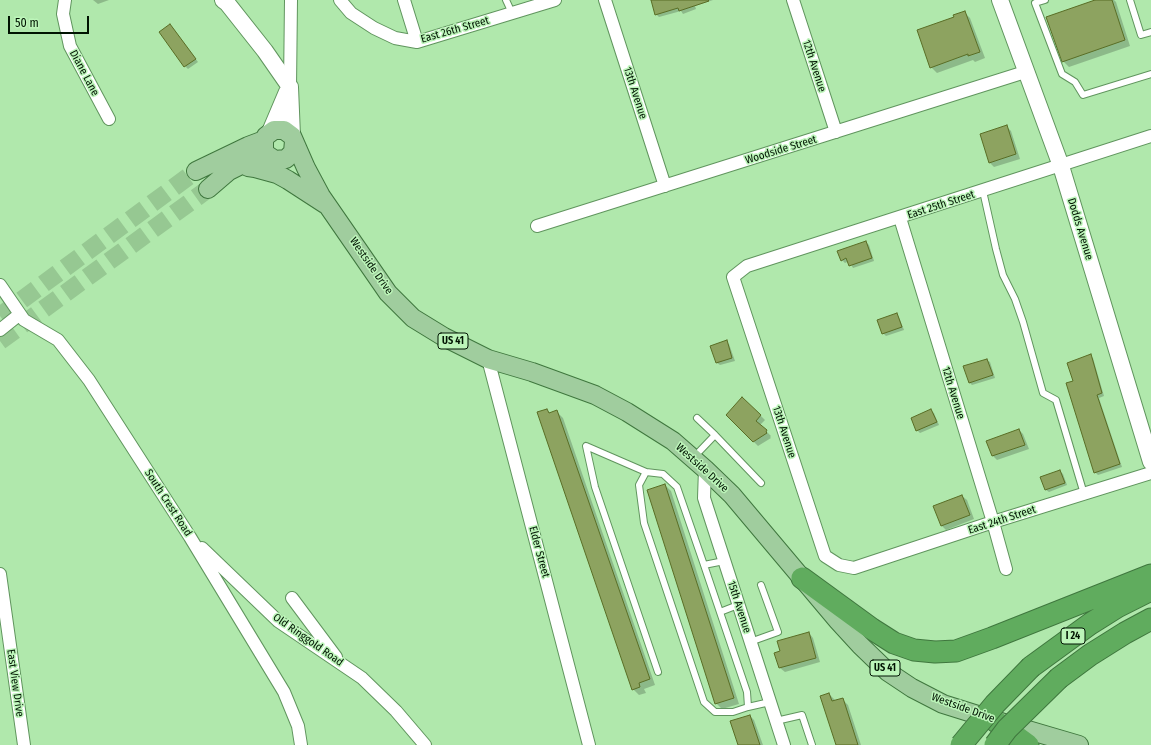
<!DOCTYPE html>
<style>
body{margin:0}
#map{position:relative;width:1151px;height:745px;overflow:hidden;background:#b0e8ac;font-family:"Fira Sans Condensed",sans-serif}
canvas{display:block}
.scale{position:absolute;left:8px;top:16px;width:81px;height:18px;box-sizing:border-box;border:2px solid #011402;border-top:0;padding-left:5px;font-size:12px;line-height:14px;white-space:nowrap;color:#011402;-webkit-text-stroke:3px #bcf5b9;paint-order:stroke}
</style>
<div id="map">
<canvas width="1151" height="745"></canvas>
<div class="scale">50 m</div>
</div>
<script>
const ctx = document.querySelector('canvas').getContext('2d');
ctx.lineJoin = 'round';
function fillPath(path, color) { ctx.fillStyle = color; ctx.fill(path, 'evenodd'); }
const shape = rows => new Path2D(rows.map(r => 'M' + r).join(''));
function trace(path, color, width, dash) { ctx.strokeStyle = color; ctx.lineWidth = width; ctx.lineCap = dash ? 'butt' : 'round'; ctx.setLineDash(dash || []); ctx.stroke(path); }
function drawText(font, color, halo, rows, align = 'center') {
  ctx.font = font + ' "Fira Sans Condensed",sans-serif'; ctx.lineWidth = 3; ctx.setLineDash([]); ctx.textBaseline = 'middle'; ctx.strokeStyle = halo; ctx.fillStyle = color; for (const [text, x, y, turn = 0] of rows) {
    ctx.save(); ctx.translate(x, y); ctx.rotate((+turn || 0) * Math.PI / 180); ctx.textAlign = isNaN(turn) ? turn : align; if (halo) ctx.strokeText(text, 0, 0); ctx.fillText(text, 0, 0); ctx.restore();
  }
}
fillPath(shape([
 [93,0,109,0,98,4],
 [652,0,713,0,695,6,696,9,683,14,681,11,659,17,656,14],
 [1098,0,1114,0,1116,2,1130,46,1069,67,1063,61],
 [964,12,970,18,985,58,975,62,973,60,937,73,931,67,955,17],
 [173,28,198,62,188,69,185,66],
 [1007,127,1011,131,1020,159,994,167,990,163],
 [866,242,869,245,874,261,853,268,849,261,845,263,842,260],
 [897,314,899,317,904,330,886,336,883,333],
 [726,342,729,344,735,361,720,365,717,363],
 [1090,356,1093,358,1104,396,1099,398,1122,467,1098,475,1095,472,1074,382],
 [987,360,990,362,995,378,972,385,969,382],
 [547,410,551,414,557,412,563,418,655,685,644,689,646,693,639,695,633,689],
 [931,411,934,413,939,425,920,433,917,430],
 [727,415,760,415,765,420,760,425,771,436,770,437,771,438,758,446],
 [1019,430,1023,434,1029,449,997,460,993,456,988,441],
 [1060,471,1063,474,1067,485,1049,492,1046,490],
 [665,485,671,491,739,704,722,709,716,703],
 [962,496,967,500,974,519,946,530,942,526],
 [809,633,813,638,820,662,785,672,780,668,776,653,781,652],
 [829,694,836,701,842,699,848,705,861,745,837,745],
 [750,716,754,720,763,745,739,745]
]), '#0003');
const building = shape([
 [651,0,708,0,709,1,679,11,678,8,655,15,651,0],
 [1095,0,1112,0,1125,40,1062,62,1046,17,1095,0],
 [965,11,980,52,968,56,968,54,930,68,917,30,954,17,953,15,965,11],
 [170,24,196,59,184,67,159,32,170,24],
 [1007,125,1016,154,989,163,980,134,1007,125],
 [866,241,872,258,849,266,846,258,841,261,837,251,866,241],
 [897,313,902,327,882,334,877,320,897,313],
 [727,340,732,358,716,363,710,346,727,340],
 [1091,354,1102,393,1097,395,1120,464,1094,473,1066,383,1073,381,1067,363,1091,354],
 [987,359,993,375,969,383,963,366,987,359],
 [742,397,761,415,756,421,767,430,766,432,767,433,753,442,726,415,742,397],
 [547,409,549,413,557,410,650,679,639,683,640,687,632,690,537,412,547,409],
 [931,409,937,422,916,431,911,418,931,409],
 [1019,429,1025,445,992,456,986,441,1019,429],
 [1060,470,1065,483,1045,490,1040,477,1060,470],
 [665,484,734,698,715,704,647,490,665,484],
 [962,495,970,515,941,526,933,506,962,495],
 [809,632,816,658,779,668,774,653,780,651,777,641,809,632],
 [829,693,832,701,843,698,858,745,836,745,820,696,829,693],
 [750,715,760,745,738,745,730,721,750,715]
]);
fillPath(building, '#8da360');
trace(building, '#596d25', 1);
trace(shape([
 [0,316,196,171],
 [0,341,208,189]
]), '#96c892', 18, [18, 9]);
const lane = shape([
 [506,0,512,13],
 [1045,0,1035,3,1062,74,1075,82,1083,95,1151,74],
 [1130,0,1141,35,1151,32],
 [983,191,996,249,1003,275,1015,299,1023,322,1043,393,1056,400,1084,494],
 [697,418,715,435,761,483],
 [694,457,715,435],
 [646,472,586,446,595,487,658,672],
 [724,561,704,565,677,487,663,474,646,472,639,485,644,523,704,702,715,712,733,712,748,707,770,702],
 [704,565,747,692,748,707],
 [720,612,738,605],
 [750,642,778,632,761,585],
 [776,721,802,715,812,745]
]);
const street = shape([
 [65,0,63,14,70,46,109,119],
 [340,0,351,13,374,28,395,38,417,42,555,0],
 [404,0,417,42],
 [605,0,665,186],
 [793,0,836,132],
 [290,87,291,0],
 [1151,136,747,266,733,277,825,556,839,565,854,568,993,522,1151,473],
 [900,218,993,522,1006,569],
 [537,226,1025,72],
 [0,285,24,320,58,340,89,380,190,537,284,692,298,726,301,745],
 [0,330,20,314],
 [488,359,589,745],
 [705,469,704,498,784,745],
 [202,548,278,621,362,678,396,711,425,745],
 [0,574,24,745],
 [292,598,336,657]
]);
const secondary = shape([
 [223,0,227,3,265,51,290,87],
 [1000,0,1061,166,1151,462],
 [290,87,292,136],
 [270,132,287,92]
]);
const primary = shape([
 [294,141,293,152,286,159,275,160,266,154,264,150,264,140,266,136,274,130,284,130,292,136,306,168,321,196,388,293,413,318,444,337,488,359,532,372,595,395,627,412,673,441,705,469,732,495,838,621,860,645,888,672,912,688,943,704,994,720,1079,745],
 [243,164,248,167,255,168,277,174,288,180,325,204],
 [196,171,248,146,264,140],
 [208,189,229,171,243,164,254,160]
]);
const highway = shape([
 [802,578,872,629,894,643,914,650,935,652,956,651,992,638,1151,575],
 [1031,667,1090,624,1117,607,1151,590],
 [1059,678,1090,655,1125,633,1151,619],
 [994,720,1028,745]
]);
trace(lane, '#60955e', 8);
trace(street, '#60955e', 14);
trace(secondary, '#60955e', 18);
trace(primary, '#3f773e', 20);
trace(highway, '#3f773e', 23);
trace(lane, '#fff', 6);
trace(street, '#fff', 12);
trace(secondary, '#fff', 16);
trace(primary, '#a0cd9e', 18);
trace(highway, '#60ac5e', 21);
const highwayBridge = shape([
 [961,745,995,704,1031,667],
 [995,745,1007,729,1059,678]
]);
trace(highwayBridge, '#3f773e', 23, []);
trace(highwayBridge, '#60ac5e', 21);
for (const [x, y, w] of [
 [453,341,30],
 [1073,636,24],
 [885,668,30]
]) { const box = new Path2D(); box.roundRect(x - w / 2, y - 8, w, 16, 3); ctx.fillStyle = '#bcf5b9'; ctx.fill(box); trace(box, '#011402', 1); }
drawText('bold 10px', '#011402', null, [
 ["US 41",453,341],
 ["I 24",1073,636],
 ["US 41",885,668]
]);
drawText('11px', '#011402', '#bcf5b9', [
 ["East 26th Street",455,30,-16],
 ["12th Avenue",814,66,72],
 ["Diane Lane",84,73,62],
 ["13th Avenue",635,93,72],
 ["Woodside Street",781,150,-17],
 ["East 25th Street",941,205,-18],
 ["Dodds Avenue",1080,229,73],
 ["Westside Drive",371,266,55],
 ["12th Avenue",953,393,73],
 ["13th Avenue",784,432,72],
 ["Westside Drive",702,468,42],
 ["South Crest Road",168,503,57],
 ["East 24th Street",1002,520,-18],
 ["Elder Street",539,552,75],
 ["15th Avenue",739,607,72],
 ["Old Ringgold Road",308,640,35],
 ["East View Drive",15,683,82],
 ["Westside Drive",963,708,20]
]);
</script>
